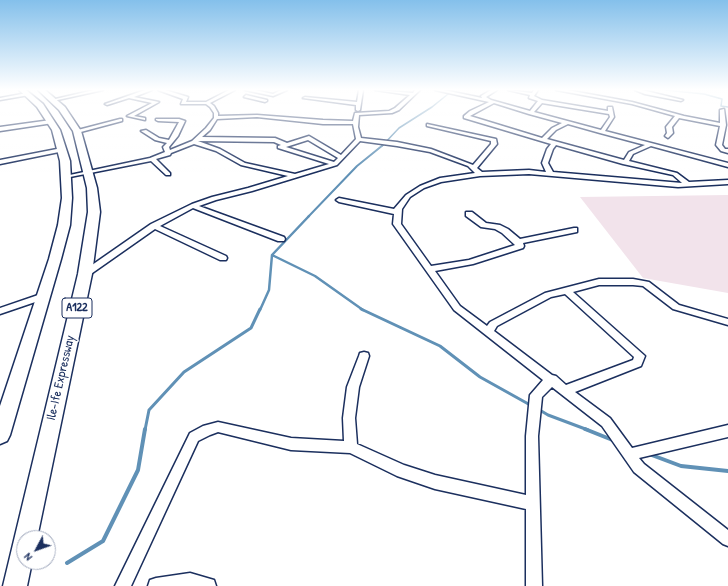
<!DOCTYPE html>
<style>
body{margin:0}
#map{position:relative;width:728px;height:586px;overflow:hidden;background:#fff;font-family:"Patrick Hand",sans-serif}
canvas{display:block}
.north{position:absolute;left:16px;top:530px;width:40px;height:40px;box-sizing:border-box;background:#fff;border:1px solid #a4acbf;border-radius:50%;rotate:229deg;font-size:11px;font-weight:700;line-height:16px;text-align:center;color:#1b2f5e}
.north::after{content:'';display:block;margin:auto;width:14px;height:18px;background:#1b2f5e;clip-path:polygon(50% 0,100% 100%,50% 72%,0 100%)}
</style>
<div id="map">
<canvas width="728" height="586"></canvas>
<div class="north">N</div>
</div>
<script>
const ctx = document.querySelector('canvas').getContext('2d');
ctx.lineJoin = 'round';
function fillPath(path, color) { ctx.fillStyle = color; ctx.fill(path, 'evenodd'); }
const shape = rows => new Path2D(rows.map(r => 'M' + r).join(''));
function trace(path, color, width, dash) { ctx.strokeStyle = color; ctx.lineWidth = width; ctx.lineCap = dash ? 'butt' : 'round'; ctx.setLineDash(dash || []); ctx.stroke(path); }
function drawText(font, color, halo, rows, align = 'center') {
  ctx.font = font + ' "Patrick Hand",sans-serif'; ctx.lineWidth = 3; ctx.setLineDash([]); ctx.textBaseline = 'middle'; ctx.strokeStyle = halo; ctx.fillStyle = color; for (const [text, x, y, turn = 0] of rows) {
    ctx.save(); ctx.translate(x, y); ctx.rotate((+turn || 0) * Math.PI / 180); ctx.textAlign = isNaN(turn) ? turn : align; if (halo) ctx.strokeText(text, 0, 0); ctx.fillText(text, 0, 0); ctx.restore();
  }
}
fillPath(shape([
 [728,195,728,293,643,278,580,197]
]), '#f2e3eb');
trace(shape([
 [665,90,704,94,722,99,721,106,728,107],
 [382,146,399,128,432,107,453,90]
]), '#6091b6', 1.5);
trace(shape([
 [308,217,357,166,383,145]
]), '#6091b6', 2);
trace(shape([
 [272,255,315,276,363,310],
 [260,310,269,290,272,255,309,216]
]), '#6091b6', 2.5);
trace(shape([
 [361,309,440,346,480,377,532,406],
 [538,409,548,415,588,430],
 [145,430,149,410,184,372,251,328,260,309]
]), '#6091b6', 3);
trace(shape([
 [585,429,615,441],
 [649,454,681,466,728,471],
 [67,563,103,541,138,470,145,429]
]), '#6091b6', 4);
const minor = shape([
 [94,90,103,90,53,101,51,100,94,90],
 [145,90,152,90,134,97,159,102,134,116,145,118,145,120,127,116,152,103,129,98,107,105,105,104,145,90],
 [158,90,165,90,188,97,186,102,206,102,229,90,235,90,210,103,214,106,218,113,218,116,257,115,323,120,353,121,355,113,389,111,395,108,410,95,375,90,413,93,415,90,420,90,399,110,392,113,359,115,358,127,361,138,397,142,431,149,473,165,491,144,491,141,427,126,427,124,496,139,497,144,477,168,482,172,529,170,546,172,542,163,547,149,551,144,464,118,464,116,470,111,489,102,435,90,444,90,482,98,481,96,491,90,497,90,486,97,491,100,530,111,538,101,529,98,530,95,508,90,532,93,534,90,538,90,534,96,542,100,608,111,608,107,612,107,614,117,605,131,728,163,728,167,651,146,633,154,629,161,677,173,689,182,728,180,728,184,678,187,529,174,480,176,441,182,424,188,410,197,402,209,401,224,431,266,469,260,515,245,502,233,495,229,481,227,466,216,466,212,472,212,486,223,500,225,508,229,520,239,574,228,577,228,577,232,523,243,524,246,523,248,473,264,435,271,460,306,487,326,490,322,545,293,599,279,633,279,649,282,679,305,728,319,728,325,673,309,643,286,633,285,599,285,573,292,645,356,641,366,575,392,610,418,632,448,728,425,728,437,639,458,644,464,728,530,728,546,723,544,634,472,602,426,552,387,542,397,538,436,542,586,526,586,526,509,435,489,397,476,350,453,291,450,218,432,210,435,198,441,131,586,115,586,190,433,203,426,218,422,291,438,344,441,343,418,347,387,359,356,360,353,364,352,368,353,369,356,359,387,355,418,357,444,404,465,435,475,526,495,526,436,530,395,543,380,454,310,393,224,394,214,339,202,336,200,339,198,394,209,406,195,420,186,440,178,475,173,468,166,430,152,397,146,360,141,337,165,252,191,216,200,199,206,284,237,285,239,284,241,278,241,193,208,160,226,226,256,227,258,226,260,220,260,155,229,88,276,82,276,81,274,82,272,151,224,192,204,212,197,248,188,288,176,241,165,216,151,194,144,171,153,170,155,156,159,170,173,170,175,166,175,151,161,65,178,65,176,150,158,165,152,163,147,167,143,155,140,141,131,146,130,159,138,169,140,179,122,158,121,156,120,156,119,179,119,185,121,178,136,169,147,170,150,192,141,206,128,214,118,214,113,210,107,206,104,181,104,183,99,158,90],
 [494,103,529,114,562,123,552,128,542,138,470,116,494,103],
 [542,103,609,114,610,117,601,130,534,112,542,103],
 [257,117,323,124,353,124,356,139,341,155,309,136,287,143,275,138,202,137,210,130,217,119,257,117],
 [568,124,600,133,645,145,629,152,624,160,547,139,556,130,568,124],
 [308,140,338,158,334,162,286,147,308,140],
 [198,141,274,142,281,145,278,146,278,148,329,164,295,174,245,163,220,149,198,141],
 [556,145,623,164,673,175,682,183,553,172,548,163,553,149,556,145],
 [565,294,634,357,633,360,566,385,556,376,552,375,494,331,497,326,551,297,565,294],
 [245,90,255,90,273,94,281,90,287,90,273,96,245,90],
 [359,90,363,90,360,110,358,111,356,110,356,105,303,98,305,97,357,102,359,90],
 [556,90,567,90,632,102,684,116,720,123,720,110,724,109,726,125,722,145,725,149,728,149,728,153,721,151,716,145,720,126,679,118,672,127,673,133,668,138,665,136,667,133,666,127,675,116,632,104,556,90],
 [635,90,642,90,683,100,681,101,645,94,635,90],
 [27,93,29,95,0,100,0,98,27,93],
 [246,95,267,100,267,101,265,102,244,97,246,95],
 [120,119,122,119,122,121,77,133,74,131,120,119],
 [51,120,54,122,53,123,0,131,0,127,51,120],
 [62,148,64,149,64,151,0,164,0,160,62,148],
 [44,293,49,296,47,298,0,314,0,308,44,293],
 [190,573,214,580,216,586,148,586,150,580,156,578,190,573]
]);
const trunk = shape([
 [19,90,26,90,43,104,60,130,70,161,72,198,70,225,61,259,10,435,7,441,0,444,0,406,49,259,58,225,62,198,60,161,52,130,37,107,19,90],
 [38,90,45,90,65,107,81,131,97,188,100,212,92,274,37,538,24,538,24,562,32,562,27,586,3,586,78,274,88,212,87,188,73,131,59,110,38,90]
]);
trace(minor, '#1b2f5e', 3);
trace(trunk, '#1b2f5e', 3);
fillPath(minor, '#fff');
fillPath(trunk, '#fff');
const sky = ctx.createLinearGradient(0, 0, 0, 172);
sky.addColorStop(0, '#84c0eb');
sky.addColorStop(0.52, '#fff');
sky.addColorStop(1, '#ffffff00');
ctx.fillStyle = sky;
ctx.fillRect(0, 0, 728, 172);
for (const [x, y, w] of [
 [77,308,30]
]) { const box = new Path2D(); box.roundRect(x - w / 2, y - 10, w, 20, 3); ctx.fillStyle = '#fff'; ctx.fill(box); trace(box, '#1b2f5e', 1); }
drawText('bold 12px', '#1b2f5e', null, [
 ["A122",77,308]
]);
drawText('13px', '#1b2f5e', '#fff', [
 ["Ile-Ife Expressway",61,378,-77]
]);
</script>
